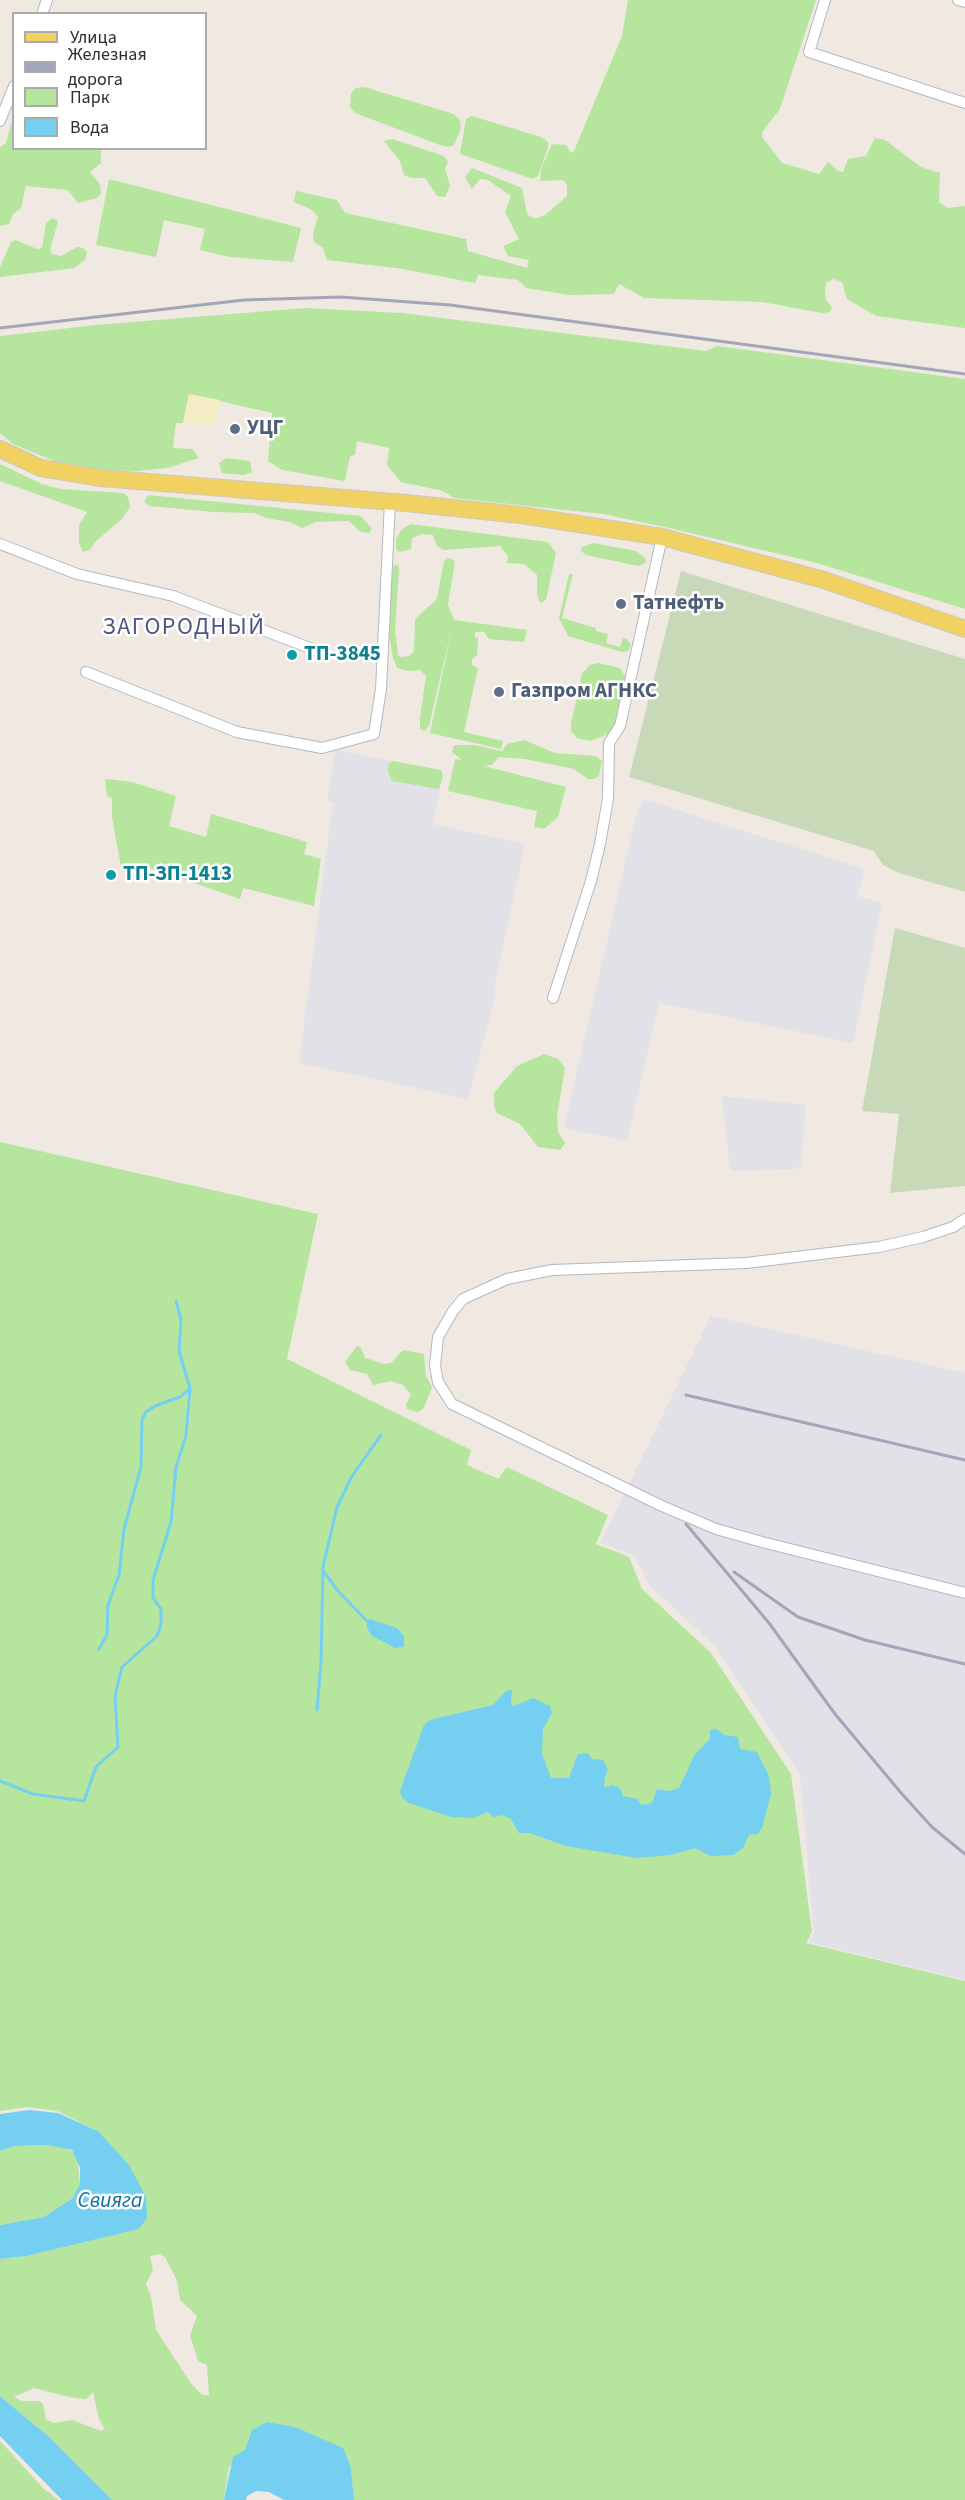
<!DOCTYPE html>
<meta charset="utf-8">
<style>
body{margin:0}
#map{position:relative;width:965px;height:2500px;overflow:hidden;background:#efe9e1;font-family:"Source Sans 3",sans-serif}
canvas{display:block}
.legend{position:absolute;left:12px;top:12px;width:195px;height:138px;box-sizing:border-box;background:#fff;border:2px solid #ababab;margin:0;padding:8px 10px;list-style:none;font-size:18px;color:#2e2e2e}
.legend li{display:flex;align-items:center;gap:12px;height:30px}
.legend b{width:30px;border:2px solid #ababab}
</style>
<div id="map">
<canvas width="965" height="2500"></canvas>
<ul class="legend">
<li><b style="height:8px;background:#f2d163"></b>Улица</li>
<li><b style="height:8px;background:#a3a6b8"></b>Железная дорога</li>
<li><b style="height:16px;background:#b6e59e"></b>Парк</li>
<li><b style="height:16px;background:#75cff0"></b>Вода</li>
</ul>
</div>
<script>
const ctx = document.querySelector('canvas').getContext('2d');
ctx.lineJoin = 'round';
function fillPath(path, color) { ctx.fillStyle = color; ctx.fill(path, 'evenodd'); }
const shape = rows => new Path2D(rows.map(r => 'M' + r).join(''));
function trace(path, color, width, dash) { ctx.strokeStyle = color; ctx.lineWidth = width; ctx.lineCap = dash ? 'butt' : 'round'; ctx.setLineDash(dash || []); ctx.stroke(path); }
function drawText(font, color, halo, rows, align = 'center') {
  ctx.font = font + ' "Source Sans 3",sans-serif'; ctx.lineWidth = 5; ctx.setLineDash([]); ctx.textBaseline = 'middle'; ctx.strokeStyle = halo; ctx.fillStyle = color; for (const [text, x, y, turn = 0] of rows) {
    ctx.save(); ctx.translate(x, y); ctx.rotate((+turn || 0) * Math.PI / 180); ctx.textAlign = isNaN(turn) ? turn : align; if (halo) ctx.strokeText(text, 0, 0); ctx.fillText(text, 0, 0); ctx.restore();
  }
}
fillPath(shape([
 [335,750,443,771,433,824,525,844,494,987,496,993,468,1099,299,1063,333,802,327,801],
 [643,799,864,869,858,896,882,903,853,1043,659,1003,627,1141,564,1128,637,812],
 [722,1096,806,1105,801,1165,796,1169,730,1171],
 [711,1316,965,1373,965,1980,808,1942,814,1933,800,1774,716,1647,650,1586,634,1555,600,1543]
]), '#e3e1e8');
fillPath(shape([
 [628,0,816,0,780,109,763,131,762,137,782,163,819,174,828,162,838,171,843,172,848,159,866,156,875,138,885,140,921,167,940,173,939,202,948,208,965,206,965,328,876,316,847,299,842,282,834,279,826,283,825,289,826,300,832,307,830,312,822,313,762,302,644,298,619,284,614,294,569,295,526,288,518,280,478,275,475,283,403,269,327,260,323,248,314,242,313,233,318,217,312,210,294,202,296,191,337,200,345,213,466,239,468,251,527,268,529,260,508,256,503,246,519,239,505,212,511,196,488,180,480,179,472,189,465,177,472,168,522,188,527,214,534,219,545,215,567,196,567,185,563,180,540,181,541,169,552,144,566,145,571,153,574,151,622,36],
 [364,87,454,114,460,120,461,129,454,145,449,147,440,145,355,113,350,107,351,94,355,88],
 [472,116,541,137,548,142,548,148,538,176,533,179,460,154,466,119],
 [13,117,14,148,101,149,101,163,90,172,100,184,101,194,97,198,78,203,68,190,26,186,21,208,13,214,9,224,0,226,0,147,6,143],
 [392,139,444,156,448,162,445,168,450,186,445,197,437,196,425,178,411,178,404,175,400,161,384,141],
 [109,179,301,228,293,262,230,257,200,250,205,229,164,220,156,257,96,245],
 [52,218,58,221,50,250,52,254,61,256,77,247,83,248,87,252,85,260,74,268,0,277,0,267,11,242,16,240,37,249,42,248,46,223],
 [305,308,402,313,706,351,717,346,965,379,965,609,817,563,669,528,603,514,454,498,443,491,401,482,387,465,389,448,357,441,355,455,350,456,345,481,282,470,268,461,272,413,189,394,183,423,176,423,173,448,192,449,199,458,167,468,137,471,103,470,61,464,13,444,0,433,0,336,96,325],
 [226,458,250,461,252,472,244,475,222,473,219,463],
 [0,464,42,484,61,489,123,493,128,497,130,507,122,519,95,542,90,550,83,552,79,543,79,525,87,512,0,481],
 [148,495,361,516,372,529,369,533,361,532,349,521,316,522,302,528,290,522,266,518,254,513,213,512,150,506,144,502],
 [411,524,548,542,556,553,546,600,540,603,537,595,537,575,524,564,507,563,508,556,500,546,443,550,437,546,433,535,422,534,412,538,411,549,399,552,396,549,396,539,402,529],
 [593,543,636,551,645,558,646,563,638,566,586,555,581,551,582,547],
 [448,558,455,561,448,605,454,620,527,630,524,642,489,639,484,632,475,632,475,637,478,638,477,655,472,659,472,665,478,668,464,732,503,741,501,749,430,733,453,623,429,726,424,731,420,729,420,718,426,676,420,670,408,671,397,668,393,658,388,629,393,566,398,564,399,569,395,630,398,655,401,657,409,656,414,651,415,619,437,599,444,561],
 [569,574,573,574,562,618,596,628,596,631,608,634,606,643,620,647,623,638,627,639,631,645,628,651,622,652,568,636,559,618],
 [598,663,620,668,627,680,617,723,608,734,591,741,577,738,571,731,571,723,582,674,590,665],
 [524,740,555,753,595,756,602,761,599,776,594,779,588,779,574,769,525,759,499,757,492,765,484,766,566,787,558,817,544,829,534,827,537,811,448,791,455,759,462,760,452,752,454,745,474,745,502,751,507,744],
 [393,761,441,770,443,776,439,789,392,781,388,771,389,763],
 [105,779,132,782,176,796,169,826,206,837,211,814,307,842,304,854,321,859,314,906,243,888,240,899,150,868,122,872,112,817,112,798,107,796],
 [544,1054,558,1059,565,1068,557,1116,558,1132,565,1143,560,1150,538,1147,520,1124,497,1113,494,1106,494,1093,517,1066],
 [0,1142,318,1214,287,1359,471,1450,467,1465,498,1479,507,1467,608,1515,596,1544,629,1557,642,1589,711,1653,791,1774,812,1932,806,1943,965,1981,965,2500,354,2500,351,2469,252,2430,245,2450,229,2467,224,2500,112,2500,48,2436,0,2396,0,2259,27,2256,139,2229,112,2147,98,2131,57,2111,28,2107,0,2111],
 [159,2254,165,2257,177,2281,180,2300,197,2316,190,2336,198,2361,207,2365,209,2395,202,2395,190,2382,156,2330,151,2297,146,2284,153,2270,150,2256],
 [34,2388,74,2398,86,2399,93,2392,99,2419,105,2429,101,2431,72,2420,53,2423,46,2419,43,2404,39,2401,22,2401,14,2397],
 [357,1346,361,1348,365,1358,385,1364,391,1363,403,1350,424,1354,426,1376,432,1387,424,1408,418,1412,407,1409,406,1404,411,1395,403,1385,390,1381,373,1385,367,1374,350,1370,345,1362],
 [48,2145,65,2147,77,2155,80,2184,74,2198,44,2217,0,2225,0,2151,15,2146],
 [0,2441,44,2489,59,2500,0,2500]
]), '#b6e59e');
fillPath(shape([
 [189,394,220,400,217,420,213,426,183,423]
]), '#f3ecc5');
fillPath(shape([
 [681,571,965,659,965,892,899,873,883,865,874,851,629,777],
 [895,928,965,948,965,1186,890,1193,899,1114,862,1111]
]), '#c8d9b8');
fillPath(shape([
 [370,1619,397,1628,404,1636,404,1647,395,1648,372,1636,367,1628,367,1621],
 [512,1690,511,1704,514,1706,533,1698,550,1706,552,1713,543,1729,542,1754,551,1778,569,1778,578,1754,588,1753,592,1759,603,1760,608,1770,605,1776,604,1788,612,1785,620,1788,623,1796,638,1799,641,1805,652,1803,657,1789,669,1791,679,1788,695,1754,710,1739,710,1730,717,1729,724,1735,738,1737,740,1749,757,1752,769,1776,771,1794,762,1828,758,1834,749,1835,743,1848,733,1855,711,1856,695,1848,671,1855,637,1858,566,1846,530,1833,519,1833,511,1819,502,1815,493,1817,488,1812,473,1818,451,1817,409,1803,402,1798,400,1791,424,1725,429,1720,493,1705,506,1691],
 [29,2110,58,2113,98,2131,129,2165,146,2197,147,2218,139,2229,27,2256,0,2259,0,2225,44,2217,73,2198,80,2184,80,2168,72,2150,48,2145,15,2146,0,2151,0,2114],
 [0,2396,48,2436,112,2500,62,2500,0,2436],
 [267,2422,295,2427,343,2448,351,2468,354,2500,284,2500,269,2492,256,2491,247,2496,246,2500,224,2500,233,2457,245,2450,252,2430]
]), '#75cff0');
trace(shape([
 [324,1572,338,1591,367,1621],
 [99,1649,107,1635,108,1605,119,1575,124,1529,141,1467,142,1420,146,1412,155,1406,180,1397,190,1388],
 [317,1710,321,1662,323,1567,337,1507,352,1476,381,1435],
 [0,1781,33,1794,84,1801,96,1767,118,1747,115,1696,122,1667,157,1636,161,1625,161,1609,153,1598,153,1580,171,1522,176,1467,186,1436,190,1388,179,1351,181,1319,176,1301]
]), '#75cff0', 3);
const minor = shape([
 [825,0,809,52,965,103],
 [958,0,965,2],
 [42,14,47,0],
 [0,121,14,86],
 [0,544,77,574,173,596,318,651],
 [86,672,237,732,322,748,374,734,381,689,390,502],
 [553,998,591,881,600,844,608,799,609,743,620,726,662,537],
 [965,1219,953,1227,923,1237,879,1247,746,1263,552,1270,507,1279,463,1299,453,1311,438,1337,435,1366,438,1382,452,1404,662,1506,716,1529,762,1542,965,1593]
]);
const primary = shape([
 [0,449,41,468,101,478,406,503,521,515,662,537,824,580,965,629]
]);
trace(minor, '#b4b7c1', 12);
trace(primary, '#c9c9c9', 18);
trace(minor, '#fff', 10);
trace(primary, '#f2d163', 16);
trace(shape([
 [0,328,244,300,341,297,450,305,965,374],
 [686,1395,965,1460],
 [686,1524,769,1623,835,1714,902,1794,932,1827,965,1854],
 [734,1572,798,1617,865,1640,965,1664]
]), '#a3a6b8', 3);
for (const [x, y, r, color] of [
 [235,429,6,"#5c6f8a"],
 [621,604,6,"#5c6f8a"],
 [292,655,6,"#0f9aa8"],
 [499,692,6,"#5c6f8a"],
 [111,875,6,"#0f9aa8"]
]) { const dot = new Path2D(); dot.arc(x, y, r, 0, 2 * Math.PI); ctx.fillStyle = color; ctx.fill(dot); trace(dot, '#fff', 2); }
drawText('bold 21px', '#4e5e75', '#fff', [
 ["УЦГ",247,429],
 ["Татнефть",633,604],
 ["Газпром АГНКС",511,692]
], 'left');
drawText('bold 21px', '#0d838f', '#fff', [
 ["ТП-3845",304,655],
 ["ТП-ЗП-1413",123,875]
], 'left');
drawText('italic 22px', '#0d6fa3', '#fff', [
 ["Свияга",110,2202]
]);
ctx.letterSpacing = '1.5px';
drawText('24px', '#4d5680', '#fff', [
 ["ЗАГОРОДНЫЙ",184,629]
]);
ctx.letterSpacing = '0px';
</script>
